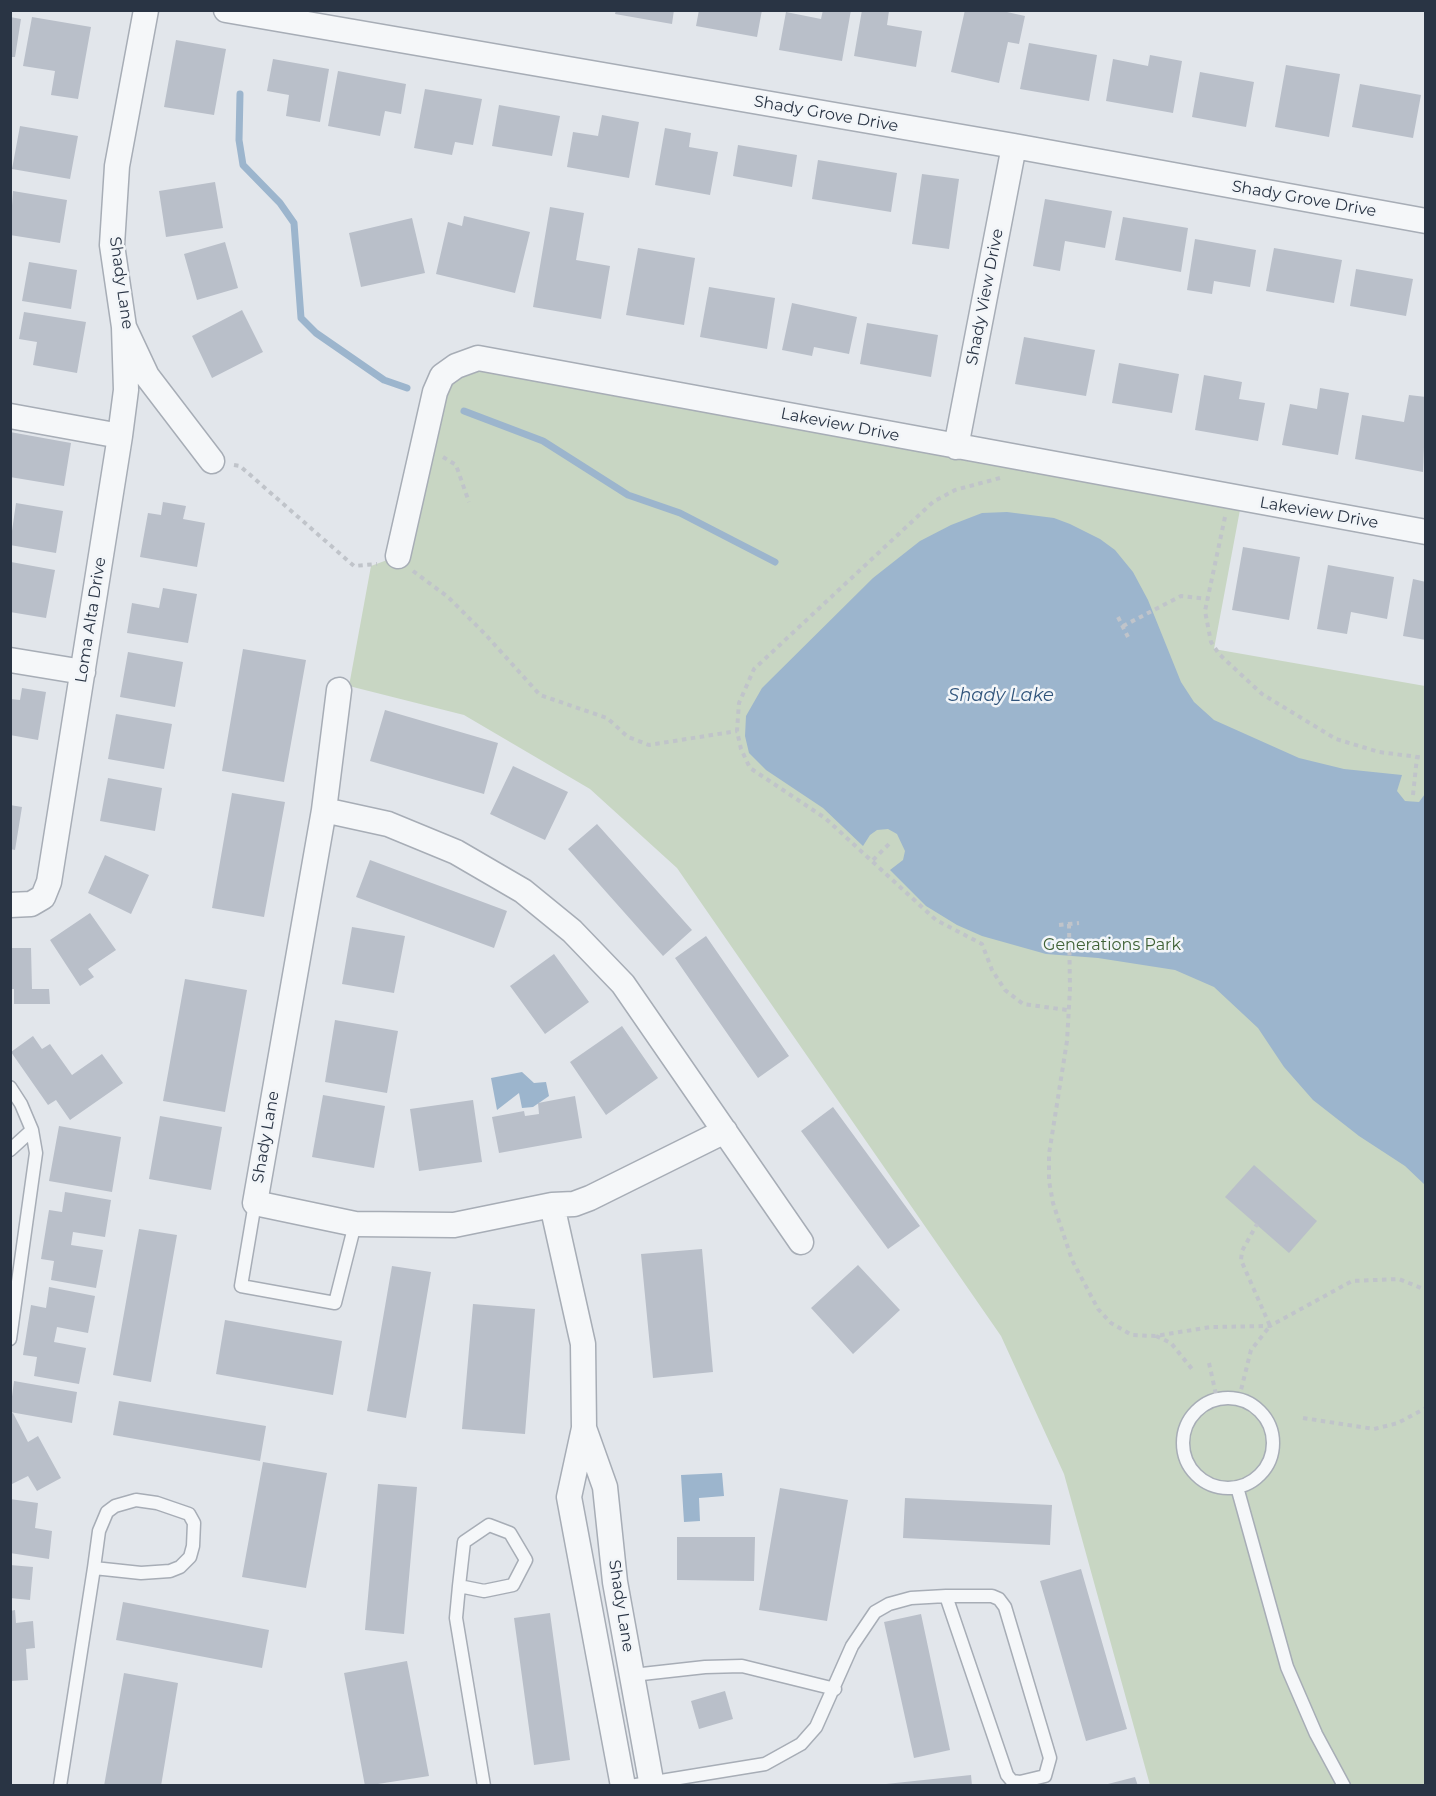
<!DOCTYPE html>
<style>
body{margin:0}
#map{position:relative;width:1436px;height:1796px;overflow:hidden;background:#e2e6eb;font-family:Montserrat,sans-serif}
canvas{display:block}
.frame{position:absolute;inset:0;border:12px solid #293444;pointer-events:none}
</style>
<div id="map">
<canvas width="1436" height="1796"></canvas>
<div class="frame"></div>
</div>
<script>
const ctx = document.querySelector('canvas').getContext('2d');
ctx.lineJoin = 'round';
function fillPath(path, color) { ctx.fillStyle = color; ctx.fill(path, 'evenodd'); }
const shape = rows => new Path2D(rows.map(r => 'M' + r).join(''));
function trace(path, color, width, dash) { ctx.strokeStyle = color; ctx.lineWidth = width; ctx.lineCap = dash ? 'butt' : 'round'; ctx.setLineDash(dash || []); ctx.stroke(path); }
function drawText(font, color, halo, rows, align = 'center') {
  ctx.font = font + ' Montserrat,sans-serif'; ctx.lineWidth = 5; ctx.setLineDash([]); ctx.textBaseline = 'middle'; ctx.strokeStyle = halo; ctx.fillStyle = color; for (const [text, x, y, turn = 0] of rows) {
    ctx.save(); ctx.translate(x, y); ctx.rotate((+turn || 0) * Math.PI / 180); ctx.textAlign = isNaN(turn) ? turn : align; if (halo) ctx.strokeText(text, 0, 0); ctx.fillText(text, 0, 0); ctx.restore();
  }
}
fillPath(shape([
 [456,366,1242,499,1214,649,1425,686,1425,1785,1150,1785,1064,1474,1001,1336,677,868,590,789,464,715,349,686,371,566,398,556,435,392]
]), '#c8d6c3');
fillPath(shape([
 [1007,512,1054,518,1070,524,1100,539,1115,550,1133,572,1148,600,1181,682,1194,702,1214,720,1299,758,1344,769,1402,775,1397,791,1405,801,1419,802,1425,794,1425,1185,1405,1166,1359,1136,1313,1100,1284,1067,1258,1028,1214,987,1175,970,1098,958,1046,954,982,936,957,925,926,906,890,870,903,860,905,851,897,834,888,829,877,830,870,835,863,846,823,808,766,770,749,753,745,736,746,716,762,688,873,578,920,541,951,525,982,513],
 [522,1072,534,1083,546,1082,549,1096,533,1107,522,1108,519,1093,497,1110,491,1078],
 [722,1473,724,1496,699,1498,700,1521,684,1522,681,1475]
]), '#9cb5cd');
trace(shape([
 [240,94,239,140,243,165,280,203,294,223,301,318,316,333,384,380,407,388],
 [464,411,543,441,628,495,680,513,775,562]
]), '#9cb5cd', 7);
fillPath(shape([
 [616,10,674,10,672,24,615,14],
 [699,10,762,10,757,37,696,26],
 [823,10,851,10,842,61,779,50,786,12,821,19],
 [862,10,889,11,887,25,922,31,916,67,854,56],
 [965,10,998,10,1025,16,1019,44,1008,42,999,83,951,72],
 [10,17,21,19,15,57,10,57],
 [32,17,91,27,78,99,51,95,55,71,23,66],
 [176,40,226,49,214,115,164,107],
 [1029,43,1097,55,1089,101,1020,89],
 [1150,55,1182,61,1173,113,1106,101,1113,59,1148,66],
 [273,59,329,69,320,122,286,116,289,95,267,91],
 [1286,65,1340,74,1329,137,1275,127],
 [338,71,406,84,401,114,385,111,380,136,328,126],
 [1200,72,1254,82,1246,127,1192,117],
 [1360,84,1421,95,1413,138,1352,127],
 [425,89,482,99,473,145,455,142,452,155,414,148],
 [499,105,560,116,552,156,492,146],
 [602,115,639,122,629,178,567,167,573,132,598,136],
 [20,126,78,136,70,179,12,169],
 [665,128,691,133,689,147,718,152,710,195,655,185],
 [738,145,797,155,792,187,733,176],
 [818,160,897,173,891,212,812,199],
 [922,174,959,179,949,249,912,244],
 [215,182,223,228,166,237,159,191],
 [13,191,67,200,60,243,10,235],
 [1045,199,1112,211,1105,248,1065,241,1060,271,1033,266],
 [550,207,584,213,576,260,610,266,601,319,533,307],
 [464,216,530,232,515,293,436,274,448,222,462,226],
 [1123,217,1188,228,1181,272,1115,260],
 [412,218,425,273,361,287,349,233],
 [1195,239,1256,250,1250,287,1214,281,1212,294,1187,290],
 [225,242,238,288,197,300,184,254],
 [638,248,695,258,684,325,626,315],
 [1274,248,1342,260,1334,303,1266,291],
 [29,262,77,270,71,309,22,301],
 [1356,269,1413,279,1406,316,1350,306],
 [709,287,775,298,767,349,700,337],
 [792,303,857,317,849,354,814,347,812,356,782,350],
 [242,310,263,352,212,378,192,336],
 [24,312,86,322,77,373,33,365,37,342,19,339],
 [867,323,938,335,931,377,860,364],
 [1024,337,1095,350,1086,396,1015,384],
 [1119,363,1179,374,1172,413,1112,403],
 [1204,375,1242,382,1239,399,1265,403,1258,441,1195,430],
 [1320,388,1349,393,1338,455,1282,445,1290,404,1317,409],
 [1409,395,1426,397,1423,472,1355,459,1362,415,1404,422],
 [10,432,71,443,64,486,10,477],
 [163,502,186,506,183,519,205,523,197,567,140,557,148,513,161,515],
 [16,503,63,511,56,553,10,545],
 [1243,547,1300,557,1289,620,1232,610],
 [11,562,55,570,46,618,10,612],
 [1328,565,1394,577,1387,619,1351,612,1347,634,1317,629],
 [1413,579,1426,582,1426,640,1403,636],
 [163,588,197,594,188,643,127,633,132,603,159,608],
 [243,649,306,660,284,782,222,771],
 [128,652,183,662,175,707,120,697],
 [22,688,46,692,38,740,10,735,10,699,20,700],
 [385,710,498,743,484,794,370,761],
 [116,714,172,724,164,769,108,759],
 [513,766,568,792,545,840,490,814],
 [108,778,162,788,155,831,100,821],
 [232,793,285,802,264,917,212,908],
 [10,805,22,807,15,850,10,849],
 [597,824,692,930,663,956,568,849],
 [105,855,149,875,131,914,88,893],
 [370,860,507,911,494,948,356,897],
 [90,913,116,950,88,969,94,977,80,986,50,940],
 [352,927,405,936,394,993,342,984],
 [706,936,789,1056,758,1078,675,958],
 [10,948,31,948,32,989,49,989,50,1004,14,1004,14,989,10,989],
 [554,954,589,1002,545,1034,510,986],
 [185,979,247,990,225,1112,163,1101],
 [335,1020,398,1031,387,1093,325,1082],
 [622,1026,658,1078,606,1115,570,1062],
 [33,1036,42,1049,50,1044,72,1075,102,1054,123,1083,70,1120,56,1100,48,1105,11,1052],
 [323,1095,385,1106,374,1168,312,1157],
 [575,1096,582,1138,499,1153,492,1117,524,1111,525,1116,539,1114,538,1103],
 [473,1100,482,1162,419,1171,410,1109],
 [833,1107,920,1226,888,1249,801,1131],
 [160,1116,222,1127,211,1190,149,1179],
 [59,1126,121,1137,112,1192,49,1181],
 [1254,1165,1317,1221,1289,1253,1225,1197],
 [65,1192,111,1200,105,1237,73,1232,71,1245,103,1250,96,1288,51,1280,54,1261,41,1259,49,1210,62,1212],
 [139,1229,177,1235,151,1382,113,1375],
 [702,1249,713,1372,653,1378,641,1254],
 [858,1265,900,1310,853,1354,811,1308],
 [392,1266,431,1272,406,1418,367,1411],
 [49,1287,95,1296,88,1333,57,1327,54,1342,86,1348,79,1384,34,1376,37,1357,23,1355,31,1305,46,1308],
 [473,1304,535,1309,525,1434,462,1429],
 [225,1320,342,1341,333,1395,216,1374],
 [14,1381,77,1392,72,1423,10,1412],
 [119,1401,266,1426,260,1461,113,1435],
 [13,1413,28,1442,38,1436,61,1478,37,1491,28,1476,10,1485,10,1414],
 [263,1462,327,1473,306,1588,242,1577],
 [378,1484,417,1487,404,1634,365,1630],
 [780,1488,848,1500,827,1621,759,1610],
 [905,1498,1052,1505,1050,1545,903,1538],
 [10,1499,38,1503,35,1528,52,1531,49,1559,10,1553],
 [677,1537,755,1537,754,1581,677,1580],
 [10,1565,33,1567,30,1600,10,1598],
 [1081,1569,1127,1729,1086,1741,1040,1581],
 [123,1602,269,1630,262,1668,116,1640],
 [15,1610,16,1623,33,1621,35,1648,26,1649,28,1680,10,1681,10,1611],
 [550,1613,570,1760,534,1765,514,1618],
 [921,1614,950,1750,914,1758,884,1622],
 [407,1661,429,1776,365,1786,344,1673],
 [124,1673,178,1683,161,1786,104,1786],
 [725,1691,733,1719,699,1729,691,1701],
 [971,1775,972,1786,886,1786,886,1784],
 [1135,1777,1138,1786,1104,1786,1104,1785]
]), '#b9bfc9');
const service = shape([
 [10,1087,21,1104,32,1130,36,1153,10,1339],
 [10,1150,32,1130],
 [255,1203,241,1286,335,1303,355,1224],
 '1183 1443a45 45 0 1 1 90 0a45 45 0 1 1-90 0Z',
 [1237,1487,1287,1667,1316,1734,1344,1786],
 [136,1500,157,1503,189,1514,194,1523,193,1546,190,1557,180,1567,170,1571,141,1573,94,1568,99,1531,107,1512,115,1506,136,1500],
 [459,1586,484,1591,513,1585,526,1560,510,1533,489,1525,464,1542,459,1586,456,1618,484,1786],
 [946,1596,992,1596,999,1599,1005,1607,1050,1758,1045,1776,1020,1782,1012,1781,1007,1775,946,1596],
 [633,1675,705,1667,742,1666,835,1689],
 [60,1786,94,1568],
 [630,1786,765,1764,801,1744,816,1727,852,1646,875,1612,889,1604,911,1598,946,1596]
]);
const minor = shape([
 [146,10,117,166,112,245,124,327,147,376,212,461],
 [226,10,1014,146,1426,221],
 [10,416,120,436],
 [956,447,1014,146],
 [398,556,435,392,442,376,456,366,478,358,1426,532],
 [10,660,83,672],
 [339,690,324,810,255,1203,355,1224,454,1225,552,1205,574,1204,590,1198,725,1131],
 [324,810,388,824,456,852,523,891,572,931,623,984,801,1242],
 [10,905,31,904,43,897,49,882,120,436,126,390,124,327],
 [552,1205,583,1344,584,1428,569,1497,623,1786],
 [584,1428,605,1487,615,1582,652,1786]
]);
trace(service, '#a7adb6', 15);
trace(minor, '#a7adb6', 27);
trace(shape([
 [443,457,456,465,469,502],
 [234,465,240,466,354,566,377,564],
 [1000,478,955,490,933,502,754,669,739,703,737,731,741,749,750,768,825,818,936,920,982,944,992,970,1005,990,1023,1004,1067,1010],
 [1225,517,1205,611,1211,642,1219,654,1262,694,1336,739,1379,752,1426,758],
 [413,571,448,597,485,634,540,695,607,718,628,737,649,745,737,731],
 [1118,617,1128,637],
 [1123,626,1181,596,1208,599],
 [1413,795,1417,757],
 [873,860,891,842],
 [1069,924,1070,989,1067,1041,1049,1154,1049,1181,1053,1203,1072,1260,1098,1309,1111,1323,1132,1335,1155,1336,1211,1327,1270,1326,1352,1281,1399,1279,1426,1290],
 [1059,925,1079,923],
 [1156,1336,1171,1343,1192,1369],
 [1209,1363,1217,1399],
 [1239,1398,1251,1350,1270,1326,1241,1260,1242,1251,1257,1224],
 [1303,1418,1374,1429,1398,1423,1426,1408]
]), '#c0c4ca', 4, [4.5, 4.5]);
trace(service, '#f5f7f9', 12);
trace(minor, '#f5f7f9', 24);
drawText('16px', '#293444', '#f2f5f8', [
 ["Shady Grove Drive",826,114,10],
 ["Shady Grove Drive",1304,199,10],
 ["Shady Lane",121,283,82],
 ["Shady View Drive",985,297,-79],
 ["Lakeview Drive",840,425,11],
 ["Lakeview Drive",1319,513,10],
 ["Loma Alta Drive",91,620,-81],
 ["Shady Lane",266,1137,-80],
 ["Shady Lane",621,1606,81]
]);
drawText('16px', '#3f6135', '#f2f5f8', [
 ["Generations Park",1112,945]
]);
drawText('italic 18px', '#30547b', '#f2f5f8', [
 ["Shady Lake",1001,696]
]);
</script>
